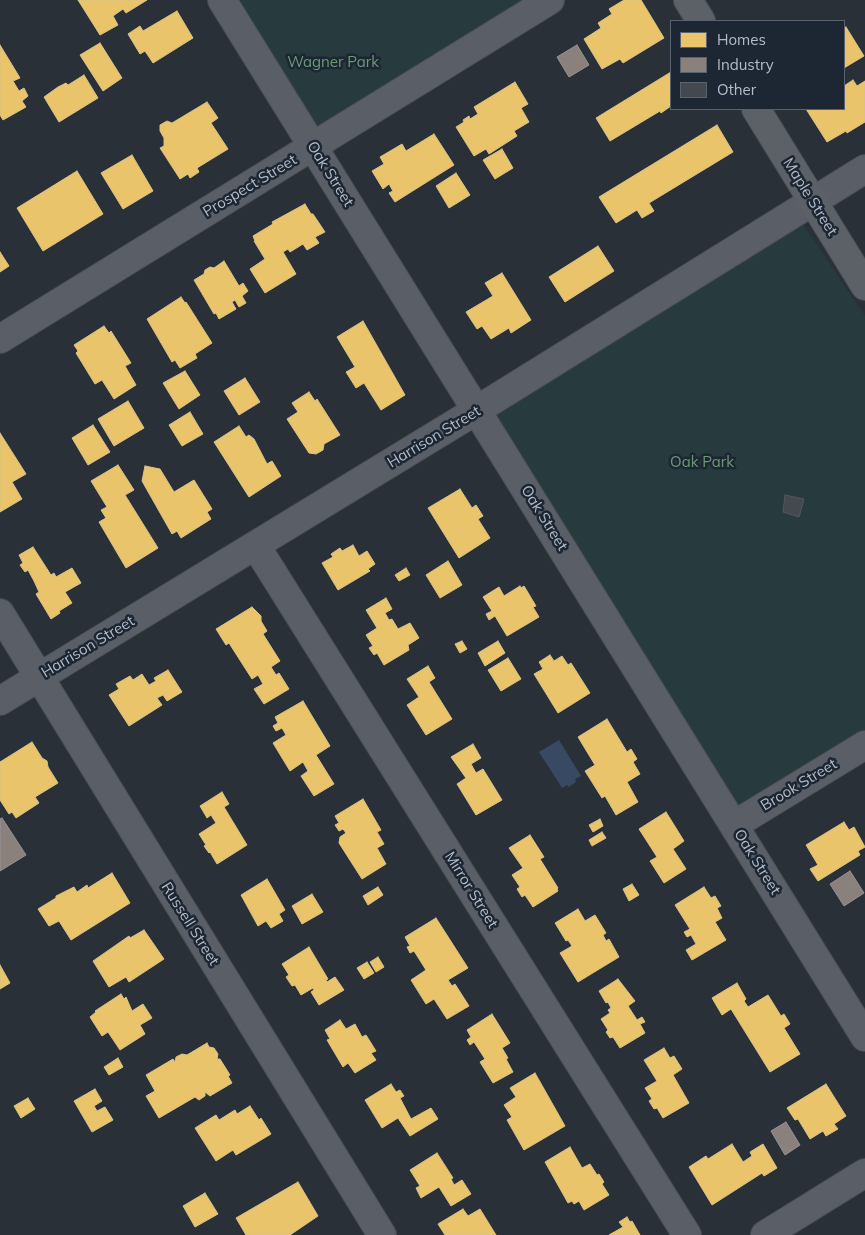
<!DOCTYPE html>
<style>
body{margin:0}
#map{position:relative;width:865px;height:1235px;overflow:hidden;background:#2a3038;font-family:Mulish,sans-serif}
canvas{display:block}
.legend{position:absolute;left:670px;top:20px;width:175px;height:90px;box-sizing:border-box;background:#1d2633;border:1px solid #59626f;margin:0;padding:6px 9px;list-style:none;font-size:15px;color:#b4bcc9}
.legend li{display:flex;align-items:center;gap:10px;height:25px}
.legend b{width:25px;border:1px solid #59626f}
</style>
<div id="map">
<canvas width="865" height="1235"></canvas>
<ul class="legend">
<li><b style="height:14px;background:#e9c46a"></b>Homes</li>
<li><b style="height:14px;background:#8a817c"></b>Industry</li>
<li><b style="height:14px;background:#444950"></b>Other</li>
</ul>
</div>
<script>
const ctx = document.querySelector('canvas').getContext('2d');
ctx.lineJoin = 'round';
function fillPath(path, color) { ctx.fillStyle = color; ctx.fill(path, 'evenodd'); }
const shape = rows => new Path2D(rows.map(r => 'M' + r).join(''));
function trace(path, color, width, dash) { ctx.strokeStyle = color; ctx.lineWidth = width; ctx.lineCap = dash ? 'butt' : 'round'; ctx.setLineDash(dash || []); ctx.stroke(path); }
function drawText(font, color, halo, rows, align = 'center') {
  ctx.font = font + ' Mulish,sans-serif'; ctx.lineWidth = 5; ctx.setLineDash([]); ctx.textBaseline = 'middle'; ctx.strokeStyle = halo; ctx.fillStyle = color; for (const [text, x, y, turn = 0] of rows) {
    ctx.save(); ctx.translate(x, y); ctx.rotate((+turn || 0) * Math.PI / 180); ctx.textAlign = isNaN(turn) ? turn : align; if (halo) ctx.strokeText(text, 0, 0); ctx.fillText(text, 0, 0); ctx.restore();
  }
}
fillPath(shape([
 [222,0,550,0,313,147],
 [795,212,865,316,865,745,734,825,479,412]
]), '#273a3e');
fillPath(shape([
 [559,740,581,776,575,779,576,782,569,787,567,785,562,788,539,752]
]), '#384963');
const homes = shape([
 [78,0,147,0,126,13,123,9,113,16,118,25,100,35,78,0],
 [624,0,641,0,664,38,623,63,620,59,602,69,584,39,601,28,598,23,612,14,609,9,624,0],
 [177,11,193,38,153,63,145,51,140,54,128,34,140,26,143,31,177,11],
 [846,27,864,56,844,68,844,28,846,27],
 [100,43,122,78,103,91,80,55,100,43],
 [0,45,20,78,13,81,19,91,24,88,28,96,22,101,26,107,3,120,0,115,0,45],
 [671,72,671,106,661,113,660,111,610,141,596,118,671,72],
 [84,75,98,98,59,122,44,97,58,87,66,83,68,85,84,75],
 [853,80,857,86,865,81,865,122,847,133,846,131,827,142,806,109,844,109,844,86,853,80],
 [515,82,528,104,521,108,529,122,514,131,517,136,489,154,486,149,474,156,456,127,464,122,463,120,469,116,470,119,478,114,474,107,515,82],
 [207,102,218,118,211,123,228,149,197,168,199,172,190,178,188,174,180,179,160,148,164,146,164,138,160,131,160,125,167,121,172,123,207,102],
 [717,125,733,152,649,203,654,211,642,218,637,210,616,223,599,197,717,125],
 [434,134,454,165,395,202,389,193,393,191,389,184,383,189,372,171,384,164,380,157,402,144,406,151,434,134],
 [502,149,513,168,495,179,483,160,502,149],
 [132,155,153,191,123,209,101,173,132,155],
 [77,171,103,214,43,251,17,208,77,171],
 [456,173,470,195,449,208,436,186,456,173],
 [305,204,311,214,313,214,325,232,315,237,319,243,307,250,303,244,290,252,288,249,283,252,296,274,265,293,250,269,265,259,254,241,255,241,253,236,273,224,272,222,305,204],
 [598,246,614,271,565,302,549,277,598,246],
 [0,252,9,266,0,272,0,252],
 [224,261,239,286,243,283,248,291,242,296,246,303,239,307,235,300,232,302,236,309,219,319,216,313,214,314,194,280,204,274,205,270,210,267,214,268,224,261],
 [502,273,531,320,511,333,509,328,491,339,482,326,477,329,466,312,493,296,485,283,502,273],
 [181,297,185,303,186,302,212,343,195,354,197,358,180,368,175,360,172,362,147,319,181,297],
 [363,321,405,395,381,410,364,383,356,388,346,372,355,367,337,337,363,321],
 [104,326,109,333,111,331,131,363,125,366,136,385,114,399,102,380,95,384,76,353,78,351,74,345,104,326],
 [185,371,200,395,179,409,163,383,185,371],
 [245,378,260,402,239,415,224,391,245,378],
 [309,392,315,401,317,399,340,435,324,444,323,450,316,454,309,453,287,419,298,412,292,403,309,392],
 [128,401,144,428,114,446,98,419,128,401],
 [190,412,203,434,182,446,169,425,190,412],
 [93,425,110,452,88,465,72,438,93,425],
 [239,426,246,437,249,435,254,439,267,464,272,461,281,476,249,497,214,442,239,426],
 [0,433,26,474,12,482,22,499,0,512,0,433],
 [118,465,134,490,125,495,158,548,126,568,99,522,106,518,101,510,107,507,91,481,118,465],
 [145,466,160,469,174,492,194,480,212,509,207,512,211,519,181,538,177,531,172,534,142,481,145,466],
 [460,489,472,508,476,505,483,516,478,519,490,538,459,558,428,508,460,489],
 [353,545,359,556,367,551,375,564,368,569,370,571,338,590,322,563,333,557,331,554,340,548,342,551,353,545],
 [33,547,51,575,54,573,56,577,72,568,81,583,65,592,72,603,59,611,60,613,51,619,36,594,39,592,34,581,28,570,25,572,20,565,23,563,19,555,33,547],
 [448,561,462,585,440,598,426,575,448,561],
 [406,568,410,575,399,581,395,575,406,568],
 [520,586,521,588,524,586,536,606,533,607,539,617,507,636,495,616,489,620,486,614,492,611,483,597,499,587,504,596,520,586],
 [386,598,392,609,385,613,389,620,392,619,398,629,410,623,419,638,408,645,409,650,384,665,377,653,374,655,369,648,373,646,366,635,377,628,366,610,386,598],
 [252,607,261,616,261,621,267,631,263,634,280,661,271,667,276,675,279,673,289,689,264,704,254,689,263,684,258,675,252,679,229,643,226,645,216,629,252,607],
 [462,641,467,649,460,653,455,644,462,641],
 [498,641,505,653,485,666,478,653,498,641],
 [550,655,554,661,562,656,568,665,571,663,590,693,558,713,534,674,543,669,539,662,550,655],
 [508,658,521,679,501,691,488,670,508,658],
 [428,666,435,678,429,682,452,719,426,735,407,705,419,697,407,679,428,666],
 [168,670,182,692,167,701,163,695,157,698,162,705,129,726,109,695,119,689,116,684,130,676,133,680,142,674,149,685,156,681,154,678,168,670],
 [303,701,330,746,316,755,334,784,314,796,301,776,308,771,303,762,290,771,273,743,286,735,282,728,276,731,273,726,278,723,275,717,303,701],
 [607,719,627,752,631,749,637,759,633,762,640,774,627,782,638,802,616,815,605,796,602,798,585,771,595,765,578,737,607,719],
 [32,742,42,758,47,761,48,767,58,783,35,797,39,803,16,818,12,812,9,814,0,800,0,762,32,742],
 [473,744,481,758,471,764,476,773,483,769,502,800,476,815,457,784,466,778,451,757,473,744],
 [222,792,229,804,224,807,247,845,217,864,210,852,209,853,204,846,206,845,199,834,216,823,211,815,207,818,200,806,222,792],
 [363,799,381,830,377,832,384,844,377,848,386,864,362,879,339,843,340,837,346,833,343,829,339,831,335,825,339,823,335,816,363,799],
 [666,812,684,841,673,849,686,869,664,883,650,861,657,857,639,829,666,812],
 [600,819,603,826,593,832,589,825,600,819],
 [844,822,849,830,854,827,865,847,858,851,860,855,818,881,810,869,818,865,806,845,844,822],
 [602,832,606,838,592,846,589,840,602,832],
 [530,835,544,857,540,859,558,888,557,889,558,891,533,907,525,895,522,897,517,889,520,887,512,875,523,868,509,848,530,835],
 [112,873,130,903,71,940,59,921,49,926,38,909,56,898,56,896,74,887,77,892,87,885,88,888,112,873],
 [267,879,285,910,279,914,283,921,271,928,266,921,258,926,241,895,267,879],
 [632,884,639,895,629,901,623,889,632,884],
 [378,887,383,895,368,905,363,896,378,887],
 [704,887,711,898,715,896,721,906,717,908,722,918,715,922,726,940,692,960,686,950,696,944,691,935,687,937,684,932,690,929,675,905,704,887],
 [312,894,323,912,302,924,292,906,312,894],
 [578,909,585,921,595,915,606,933,603,935,606,941,609,939,619,957,578,982,560,953,572,946,568,940,566,941,555,923,578,909],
 [436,918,468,968,448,980,452,986,455,984,469,1006,447,1019,434,999,426,1004,411,980,426,970,414,951,410,953,407,947,410,946,405,937,436,918],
 [144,930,164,959,129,982,126,977,109,987,93,961,129,936,130,938,144,930],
 [309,947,328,979,326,980,327,982,335,977,344,990,319,1005,311,992,314,990,313,988,301,995,295,985,292,986,286,977,289,975,282,964,309,947],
 [378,957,384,967,376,972,370,962,378,957],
 [367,962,374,973,364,979,357,968,367,962],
 [0,965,10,983,0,989,0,965],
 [618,979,635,1001,628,1006,637,1020,642,1017,645,1022,640,1024,645,1033,620,1048,613,1037,610,1038,606,1032,608,1030,601,1019,610,1013,608,1010,611,1008,608,1002,606,1003,599,991,618,979],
 [737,983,746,999,744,1001,748,1007,768,995,781,1016,784,1014,790,1024,784,1028,800,1054,770,1072,731,1009,722,1015,712,998,737,983],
 [121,994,124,999,126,997,132,1011,143,1004,152,1018,140,1025,145,1034,120,1050,108,1032,102,1036,90,1017,96,1012,95,1011,121,994],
 [492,1014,510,1043,502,1048,508,1058,506,1059,513,1072,493,1083,480,1062,485,1059,474,1042,470,1045,467,1040,471,1037,467,1030,492,1014],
 [340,1020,346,1029,355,1024,362,1037,366,1035,376,1051,371,1053,376,1060,355,1073,348,1063,343,1067,327,1040,330,1039,325,1030,340,1020],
 [207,1043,209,1047,214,1048,218,1054,217,1059,220,1059,230,1075,228,1076,232,1083,210,1096,205,1092,205,1096,199,1100,195,1097,159,1118,146,1096,155,1091,146,1075,173,1059,175,1062,176,1057,182,1054,187,1055,207,1043],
 [664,1048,670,1058,674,1056,682,1069,673,1075,689,1103,663,1118,657,1108,654,1109,649,1101,652,1099,645,1088,657,1081,644,1060,664,1048],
 [118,1058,123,1067,109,1075,104,1067,118,1058],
 [535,1073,565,1126,524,1150,507,1120,512,1117,504,1105,516,1097,510,1088,535,1073],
 [391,1084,396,1092,400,1090,404,1096,400,1098,411,1119,431,1108,438,1119,410,1136,398,1118,382,1128,365,1100,391,1084],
 [826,1084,846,1116,834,1124,838,1129,826,1136,823,1131,810,1139,798,1119,795,1120,787,1108,826,1084],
 [95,1089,102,1101,94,1106,97,1111,105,1107,113,1120,92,1132,74,1101,95,1089],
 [28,1098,35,1109,21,1118,14,1106,28,1098],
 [250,1106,259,1120,261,1118,271,1134,236,1155,233,1150,216,1161,195,1128,216,1115,219,1120,235,1110,237,1114,250,1106],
 [732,1144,743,1162,752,1156,750,1152,763,1144,777,1168,764,1176,762,1173,712,1205,689,1167,706,1156,708,1159,732,1144],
 [570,1147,582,1168,590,1164,597,1175,599,1174,604,1182,602,1184,609,1195,584,1210,579,1201,574,1204,572,1201,568,1203,545,1162,570,1147],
 [437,1153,453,1178,451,1179,454,1185,462,1180,471,1194,451,1206,439,1187,421,1198,416,1188,420,1186,410,1170,437,1153],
 [298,1182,318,1216,290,1235,246,1235,236,1218,298,1182],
 [205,1193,218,1214,195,1227,183,1206,205,1193],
 [463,1209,468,1216,480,1209,496,1235,445,1235,438,1224,463,1209],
 [627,1217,630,1222,632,1221,640,1235,609,1235,623,1227,619,1222,627,1217]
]);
fillPath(homes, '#e9c46a');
trace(homes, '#d9c286', 1);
const industry = shape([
 [577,45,589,65,569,77,557,57,577,45],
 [2,818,26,855,0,871,0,819,2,818],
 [850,871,864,893,844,906,830,884,850,871],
 [786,1122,800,1145,785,1155,771,1131,786,1122]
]);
fillPath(industry, '#8a817c');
trace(industry, '#979393', 1);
const building = shape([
 [785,495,804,499,799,517,783,512,785,495]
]);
fillPath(building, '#444950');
trace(building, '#52575f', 1);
const minor = shape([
 [222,0,865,1037],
 [0,339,550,0],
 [256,546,687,1235],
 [0,613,382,1235],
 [0,701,477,410,865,169],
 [734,825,865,745],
 [765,1235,865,1173]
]);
const major = shape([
 [688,0,701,21],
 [756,109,865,286]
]);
trace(minor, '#484c53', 30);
trace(major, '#484c55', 30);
trace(minor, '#5a5e66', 28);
trace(major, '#5c6168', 28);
drawText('15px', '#6b9a76', '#1d2633', [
 ["Wagner Park",333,62],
 ["Oak Park",702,462]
]);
drawText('15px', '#b4bcc9', '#1d2633', [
 ["Oak Street",330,174,58],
 ["Prospect Street",250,186,-31],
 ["Maple Street",810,197,58],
 ["Harrison Street",434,437,-31],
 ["Oak Street",544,518,58],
 ["Harrison Street",88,647,-31],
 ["Brook Street",799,785,-31],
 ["Oak Street",757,862,58],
 ["Mirror Street",471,890,58],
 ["Russell Street",190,924,58]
]);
</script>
